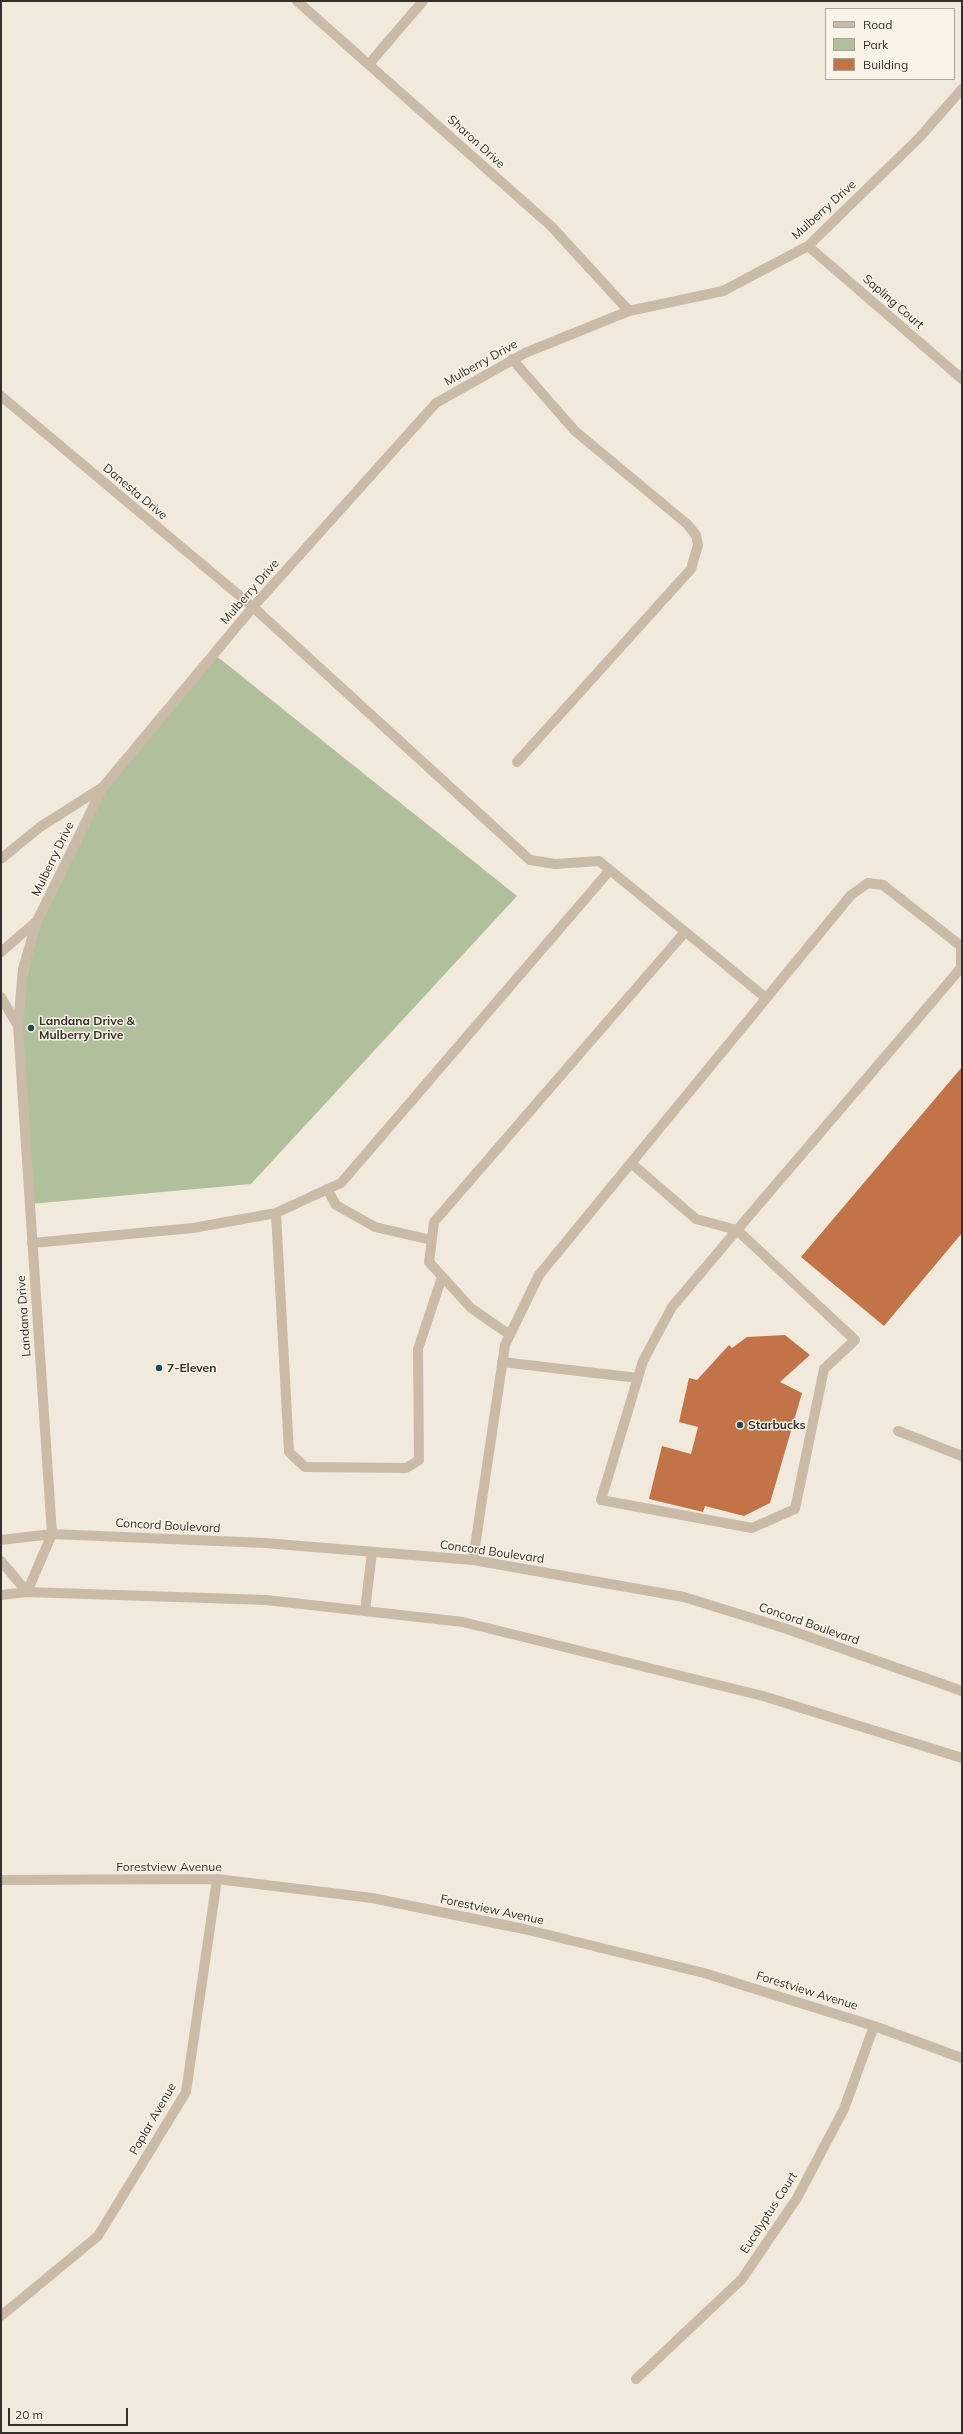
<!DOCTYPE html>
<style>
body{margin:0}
#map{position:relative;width:963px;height:2434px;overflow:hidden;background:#f1e9dc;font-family:Mulish,sans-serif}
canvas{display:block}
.frame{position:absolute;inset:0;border:2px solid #362e28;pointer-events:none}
.legend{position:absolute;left:825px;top:8px;width:130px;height:72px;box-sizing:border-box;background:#f9f3e8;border:1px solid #aba49b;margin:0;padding:5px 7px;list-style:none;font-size:12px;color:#362e28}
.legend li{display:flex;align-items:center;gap:8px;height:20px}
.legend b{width:20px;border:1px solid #aba49b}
.scale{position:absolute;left:8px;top:2408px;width:120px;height:18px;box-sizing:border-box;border:2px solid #362e28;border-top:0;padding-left:5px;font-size:12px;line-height:14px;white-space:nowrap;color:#362e28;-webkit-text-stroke:3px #f9f3e8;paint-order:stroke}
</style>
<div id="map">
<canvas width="963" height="2434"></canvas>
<div class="frame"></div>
<ul class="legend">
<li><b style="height:5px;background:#c9bba8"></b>Road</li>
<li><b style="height:11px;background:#b0c09c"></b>Park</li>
<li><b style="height:11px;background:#c27348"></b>Building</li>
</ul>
<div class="scale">20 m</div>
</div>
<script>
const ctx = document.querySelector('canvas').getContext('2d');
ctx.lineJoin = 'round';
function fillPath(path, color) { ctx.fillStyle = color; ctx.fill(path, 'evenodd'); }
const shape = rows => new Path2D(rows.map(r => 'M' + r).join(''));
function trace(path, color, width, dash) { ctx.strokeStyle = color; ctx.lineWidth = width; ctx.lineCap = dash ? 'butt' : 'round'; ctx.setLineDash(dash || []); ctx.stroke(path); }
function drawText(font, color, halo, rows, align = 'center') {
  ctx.font = font + ' Mulish,sans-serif'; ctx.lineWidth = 3; ctx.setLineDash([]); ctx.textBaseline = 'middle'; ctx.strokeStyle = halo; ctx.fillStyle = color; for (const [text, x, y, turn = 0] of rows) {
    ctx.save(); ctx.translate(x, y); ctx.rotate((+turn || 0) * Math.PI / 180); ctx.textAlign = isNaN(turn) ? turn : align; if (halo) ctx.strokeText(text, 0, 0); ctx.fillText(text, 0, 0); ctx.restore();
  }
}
fillPath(shape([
 [214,654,517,896,251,1184,30,1204,18,1026,37,921,103,787]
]), '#b0c09c');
fillPath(shape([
 [962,1067,962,1233,884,1326,801,1257],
 [785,1335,810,1355,780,1382,802,1393,770,1503,744,1516,705,1506,703,1512,649,1499,662,1446,691,1454,698,1427,679,1422,689,1378,697,1380,729,1345,732,1348,747,1337]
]), '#c27348');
trace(shape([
 [512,359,575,431,687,524,696,535,698,545,691,569,517,762],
 [253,607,530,860,555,864,599,861,766,998],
 [327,1189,336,1205,375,1227,431,1240],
 [276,1213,289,1452,305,1467,406,1468,419,1460,418,1349,442,1277],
 [32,1243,193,1228,276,1213,341,1183,610,870],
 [510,1335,471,1308,429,1262,434,1222,685,932],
 [502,1362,638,1378],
 [898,1431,962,1456],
 [473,1560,505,1345,539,1275,851,895,868,883,883,885,961,946,961,968,737,1230,672,1307,643,1361,601,1500,752,1528,795,1509,824,1369,855,1340,737,1230,696,1219,631,1163],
 [365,1611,372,1552]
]), '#c9bba8', 10);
trace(shape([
 [297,1,551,226,629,311],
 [369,64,423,1],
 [808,246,962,379],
 [1,396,253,607],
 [1,859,40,827,103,787],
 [1,952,37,921],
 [18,1026,23,969,37,921,103,787,253,607,436,403,525,353,629,311,723,291,808,246,919,138,962,89],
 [1,1880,217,1879,372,1898,524,1929,704,1973,874,2026,962,2058],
 [1,2316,98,2236,186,2092,217,1879],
 [636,2379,742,2279,797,2198,844,2109,874,2026]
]), '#c9bba8', 10);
trace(shape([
 [1,997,18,1026,52,1534,27,1592],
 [1,1540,52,1534,265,1543,473,1560,684,1597,784,1628,962,1691],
 [1,1561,27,1592],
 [1,1595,27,1592,266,1600,463,1622,763,1696,962,1758]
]), '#c9bba8', 10);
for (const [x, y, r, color] of [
 [31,1028,4,"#1f4c56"],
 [159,1368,4,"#1f4c56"],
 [740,1425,4,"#1f4c56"]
]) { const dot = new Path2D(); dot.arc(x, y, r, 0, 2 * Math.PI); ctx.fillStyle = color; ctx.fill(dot); trace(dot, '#f9f3e8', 1.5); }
drawText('12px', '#362e28', '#f9f3e8', [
 ["Sharon Drive",476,142,42],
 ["Mulberry Drive",824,210,-42],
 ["Sapling Court",893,302,41],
 ["Mulberry Drive",481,363,-29],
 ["Danesta Drive",135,492,40],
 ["Mulberry Drive",250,592,-49],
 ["Mulberry Drive",53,859,-64],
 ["Landana Drive",24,1316,-94],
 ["Concord Boulevard",168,1526,3],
 ["Concord Boulevard",492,1552,8],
 ["Concord Boulevard",809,1624,19],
 ["Forestview Avenue",169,1867],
 ["Forestview Avenue",492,1910,12],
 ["Forestview Avenue",807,1991,17],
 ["Poplar Avenue",153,2119,-60],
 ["Eucalyptus Court",769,2213,-57]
]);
drawText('bold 12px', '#362e28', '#f9f3e8', [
 ["Landana Drive &",39,1021],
 ["Mulberry Drive",39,1035],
 ["7-Eleven",167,1368],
 ["Starbucks",748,1425]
], 'left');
</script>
